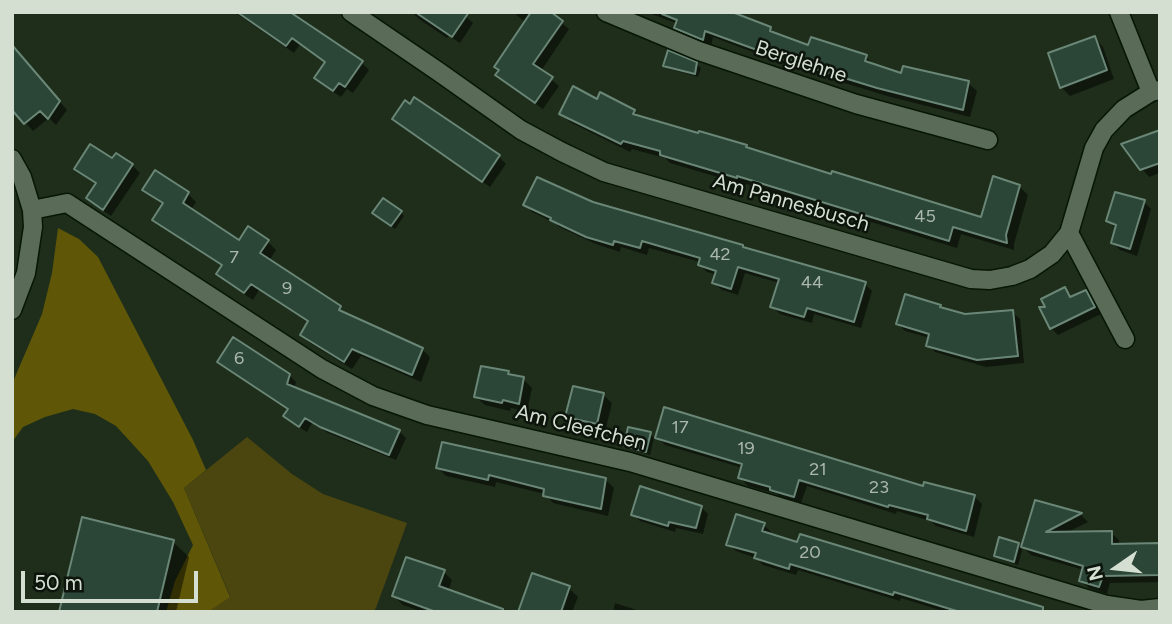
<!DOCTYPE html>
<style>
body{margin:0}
#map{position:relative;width:1172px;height:624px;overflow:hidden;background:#1e2e1b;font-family:Figtree,sans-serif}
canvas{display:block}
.frame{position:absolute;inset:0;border:14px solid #d4dfd2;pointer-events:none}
.north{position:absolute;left:1081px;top:533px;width:70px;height:70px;-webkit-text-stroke:5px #0d140c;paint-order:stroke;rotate:256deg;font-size:19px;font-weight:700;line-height:28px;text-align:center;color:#d4dfd2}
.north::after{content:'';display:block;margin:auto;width:24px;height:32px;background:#d4dfd2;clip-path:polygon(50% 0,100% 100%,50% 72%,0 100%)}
.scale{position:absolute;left:21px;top:571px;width:177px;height:32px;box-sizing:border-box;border:4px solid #d4dfd2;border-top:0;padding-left:9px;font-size:21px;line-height:24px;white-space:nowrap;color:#d4dfd2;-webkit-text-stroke:5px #0d140c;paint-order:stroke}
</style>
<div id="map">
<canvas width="1172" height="624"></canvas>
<div class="frame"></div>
<div class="north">N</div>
<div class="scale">50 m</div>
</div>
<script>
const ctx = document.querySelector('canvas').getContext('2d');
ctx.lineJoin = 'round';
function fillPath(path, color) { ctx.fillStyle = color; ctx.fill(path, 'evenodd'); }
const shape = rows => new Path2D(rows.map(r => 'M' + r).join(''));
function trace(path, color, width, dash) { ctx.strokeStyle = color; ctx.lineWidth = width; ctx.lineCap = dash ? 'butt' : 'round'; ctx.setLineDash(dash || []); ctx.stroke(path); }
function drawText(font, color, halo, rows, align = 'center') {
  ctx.font = font + ' Figtree,sans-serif'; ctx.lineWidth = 5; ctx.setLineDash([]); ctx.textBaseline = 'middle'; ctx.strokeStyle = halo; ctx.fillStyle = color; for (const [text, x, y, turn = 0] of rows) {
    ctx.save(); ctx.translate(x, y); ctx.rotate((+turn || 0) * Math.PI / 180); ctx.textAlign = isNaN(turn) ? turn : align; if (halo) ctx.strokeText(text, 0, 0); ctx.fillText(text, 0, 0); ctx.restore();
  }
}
fillPath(shape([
 [247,437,292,474,323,494,407,523,376,608,373,612,208,612,230,596,184,488]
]), '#4b4510');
fillPath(shape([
 [58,228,79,239,98,257,193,440,206,470,184,488,230,597,208,612,166,612,175,581,193,545,173,502,148,461,116,426,95,414,73,409,45,417,23,427,12,442,12,384,42,314,52,273]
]), '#5f5707');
fillPath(shape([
 [234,12,287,12,362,63,369,70,353,93,347,89,341,97,324,86,317,78,327,63,300,44,294,53],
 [412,12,461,12,473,23,460,43,449,36,447,38,419,19],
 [513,12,548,12,569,29,541,71,559,86,543,109,505,83,498,75,526,23],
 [646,12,728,12,770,29,777,36,810,47,866,57,874,65,902,75,968,83,977,91,970,117,887,96,789,66,713,37,711,47,685,36,676,28,678,24],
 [1095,38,1103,47,1114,79,1070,96,1061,87],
 [12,46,67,110,56,125,49,118,33,131,12,108],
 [696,64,701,68,698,77,669,69,665,65],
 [598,101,634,111,641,118,746,146,750,150,982,219,1019,186,1028,195,1014,244,1014,250,961,234,957,248,746,184,745,185,670,163,665,158,632,149,630,152,570,122,561,114],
 [394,119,499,157,506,164,490,187,401,126],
 [1160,132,1160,173,1149,177,1142,169],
 [113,160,132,165,140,173,111,216,96,206,88,198,97,185,84,176,76,169],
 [155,172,188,194,196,202,191,210,239,242,248,229,268,242,276,250,269,261,340,308,348,316,422,349,430,357,421,382,361,356,352,369,310,343,302,335,309,323,259,290,253,300,226,282,218,274,223,267,163,228,155,220,164,205,152,197,144,189],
 [1144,202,1151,209,1137,256,1120,250,1113,243,1115,228,1108,221],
 [592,203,865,284,872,291,861,328,814,314,812,323,780,314,772,306,779,283,745,273,738,295,722,290,714,283,717,275,707,272,700,265,700,262,649,248,647,255,621,247,620,252,596,244,559,227,555,223,532,212,525,204],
 [401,212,404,216,395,229,378,217],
 [1065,290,1073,298,1086,292,1093,299,1101,314,1058,335,1051,328,1048,308],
 [940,306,943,310,965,316,1012,312,1020,319,1024,363,986,367,935,352,928,345,930,338,905,331,898,324],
 [219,362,289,375,296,382,294,389,399,431,406,438,396,460,328,433,312,423,307,432,292,423,286,416,289,411,226,368],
 [508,373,511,377,523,379,532,388,527,411,511,408,510,411,485,405,476,397],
 [603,395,612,403,605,432,576,425,567,416],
 [650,434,654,438,650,455,630,449,626,445],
 [657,437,924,488,974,496,982,504,974,537,936,526,931,521,897,511,896,514,807,486,801,503,780,497,777,494,748,486,740,478,743,468,665,445],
 [438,468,606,480,614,488,608,516,553,503,545,494,496,482,495,487,446,476],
 [1036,502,1081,515,1088,522,1066,533,1111,533,1119,540,1119,546,1160,545,1160,582,1110,583,1107,594,1089,588,1081,581,1084,570,1031,555,1023,547,1018,565,1000,559,996,555,1001,539,1019,545,1022,548],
 [701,507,708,514,703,534,676,528,675,532,640,521,633,514],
 [764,525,771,532,770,535,943,578,1052,612,946,612,901,598,900,601,798,570,796,575,763,565,756,558,736,551,728,544],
 [173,542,189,557,176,612,60,612],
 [444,572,452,580,448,592,505,612,423,612,403,605,394,596],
 [569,588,578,597,572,612,520,612],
 [615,603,643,612,613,612]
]), '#0007');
const building = shape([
 [237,12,290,12,363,61,345,87,339,83,333,91,314,78,325,62,292,38,286,46,237,12],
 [415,12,469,12,452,37,415,12],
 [531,12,551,12,563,21,533,64,553,77,535,103,495,75,499,70,494,67,531,12],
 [662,12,732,12,771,27,770,31,808,45,811,37,867,55,865,61,901,73,903,66,969,81,963,110,877,88,779,58,705,31,703,40,674,28,677,20,662,14,662,12],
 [1095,36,1107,70,1060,88,1048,53,1095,36],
 [12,45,60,101,48,119,40,111,24,124,12,110,12,45],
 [668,50,697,62,695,74,663,66,668,50],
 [573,86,597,99,600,92,635,110,633,114,698,133,699,131,747,145,746,147,831,174,832,171,981,217,993,176,1020,185,1006,235,1007,243,953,227,949,241,737,176,737,178,660,155,660,151,623,141,621,144,559,114,573,86],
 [414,97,500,155,482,182,392,119,405,100,410,104,414,97],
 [1160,130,1160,163,1140,170,1121,144,1160,130],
 [90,144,112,158,116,153,133,164,103,210,86,198,96,183,74,169,90,144],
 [155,170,189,192,183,203,239,240,248,226,269,240,260,253,341,306,339,310,423,348,412,375,352,349,344,362,300,335,308,321,251,284,244,293,216,274,222,265,152,220,163,203,142,190,155,170],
 [537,177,593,202,743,245,743,247,866,282,854,322,807,308,804,317,770,307,779,279,738,267,731,289,712,283,716,271,698,265,700,258,642,241,640,248,614,241,613,245,586,237,550,220,551,218,523,205,537,177],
 [1115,192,1145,200,1130,249,1111,243,1116,225,1106,221,1115,192],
 [383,198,402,211,391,226,372,213,383,198],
 [1065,287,1070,297,1086,290,1095,307,1050,329,1039,307,1045,307,1041,299,1065,287],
 [905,294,941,305,940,307,965,314,1013,310,1018,356,977,360,926,346,929,334,896,324,905,294],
 [233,337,290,374,287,384,400,430,389,455,320,427,305,418,299,427,283,416,288,409,217,362,233,337],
 [481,366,509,371,508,374,524,377,519,404,503,400,502,403,474,397,481,366],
 [573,386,604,393,597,424,565,417,573,386],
 [664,407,923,486,924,482,975,495,966,531,927,519,928,515,889,505,888,507,799,480,794,497,770,490,770,487,738,478,742,464,655,438,664,407],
 [628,427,651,432,646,452,624,446,628,427],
 [442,442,606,478,601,509,543,496,544,489,489,475,488,480,436,468,442,442],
 [640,486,702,506,696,528,669,522,668,526,631,515,640,486],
 [1035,500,1082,513,1046,532,1112,531,1112,544,1160,543,1160,575,1103,576,1099,587,1079,581,1083,566,1021,547,1035,500],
 [736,514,765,523,762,531,797,542,800,534,1043,607,1043,612,960,612,894,592,893,595,790,564,789,569,754,558,756,553,726,545,736,514],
 [82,517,174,540,157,612,59,612,82,517],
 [999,537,1019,543,1014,562,994,556,999,537],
 [406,557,445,570,439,586,503,609,503,612,436,612,392,596,406,557],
 [532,573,570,586,561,612,518,612,532,573]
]);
fillPath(building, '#2b4537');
trace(building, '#6a8676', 2);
const minor = shape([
 [351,12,439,72,521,130,562,152,604,172,971,279,990,280,1012,276,1030,269,1052,254,1069,233,1094,148,1104,130,1124,109,1151,92,1160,90],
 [606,12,699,51,856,104,988,140],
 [1119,12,1151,92],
 [12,159,22,177,32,210,33,227,26,273,12,310],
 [32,210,67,203,322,369,373,396,427,415,630,462,1107,605,1141,610,1160,608],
 [1069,233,1125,339]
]);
trace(minor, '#071605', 21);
trace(minor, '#5a6c57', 18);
drawText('18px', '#aab8ab', null, [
 ["45",925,217],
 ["42",720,255],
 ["7",234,258],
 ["44",812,283],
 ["9",287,289],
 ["6",239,359],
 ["17",680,428],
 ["19",746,449],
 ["21",818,470],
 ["23",879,488],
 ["20",810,553]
]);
drawText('21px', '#d4dfd2', '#0d140c', [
 ["Berglehne",801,62,18],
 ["Am Pannesbusch",791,203,16],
 ["Am Cleefchen",581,428,14]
]);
</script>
